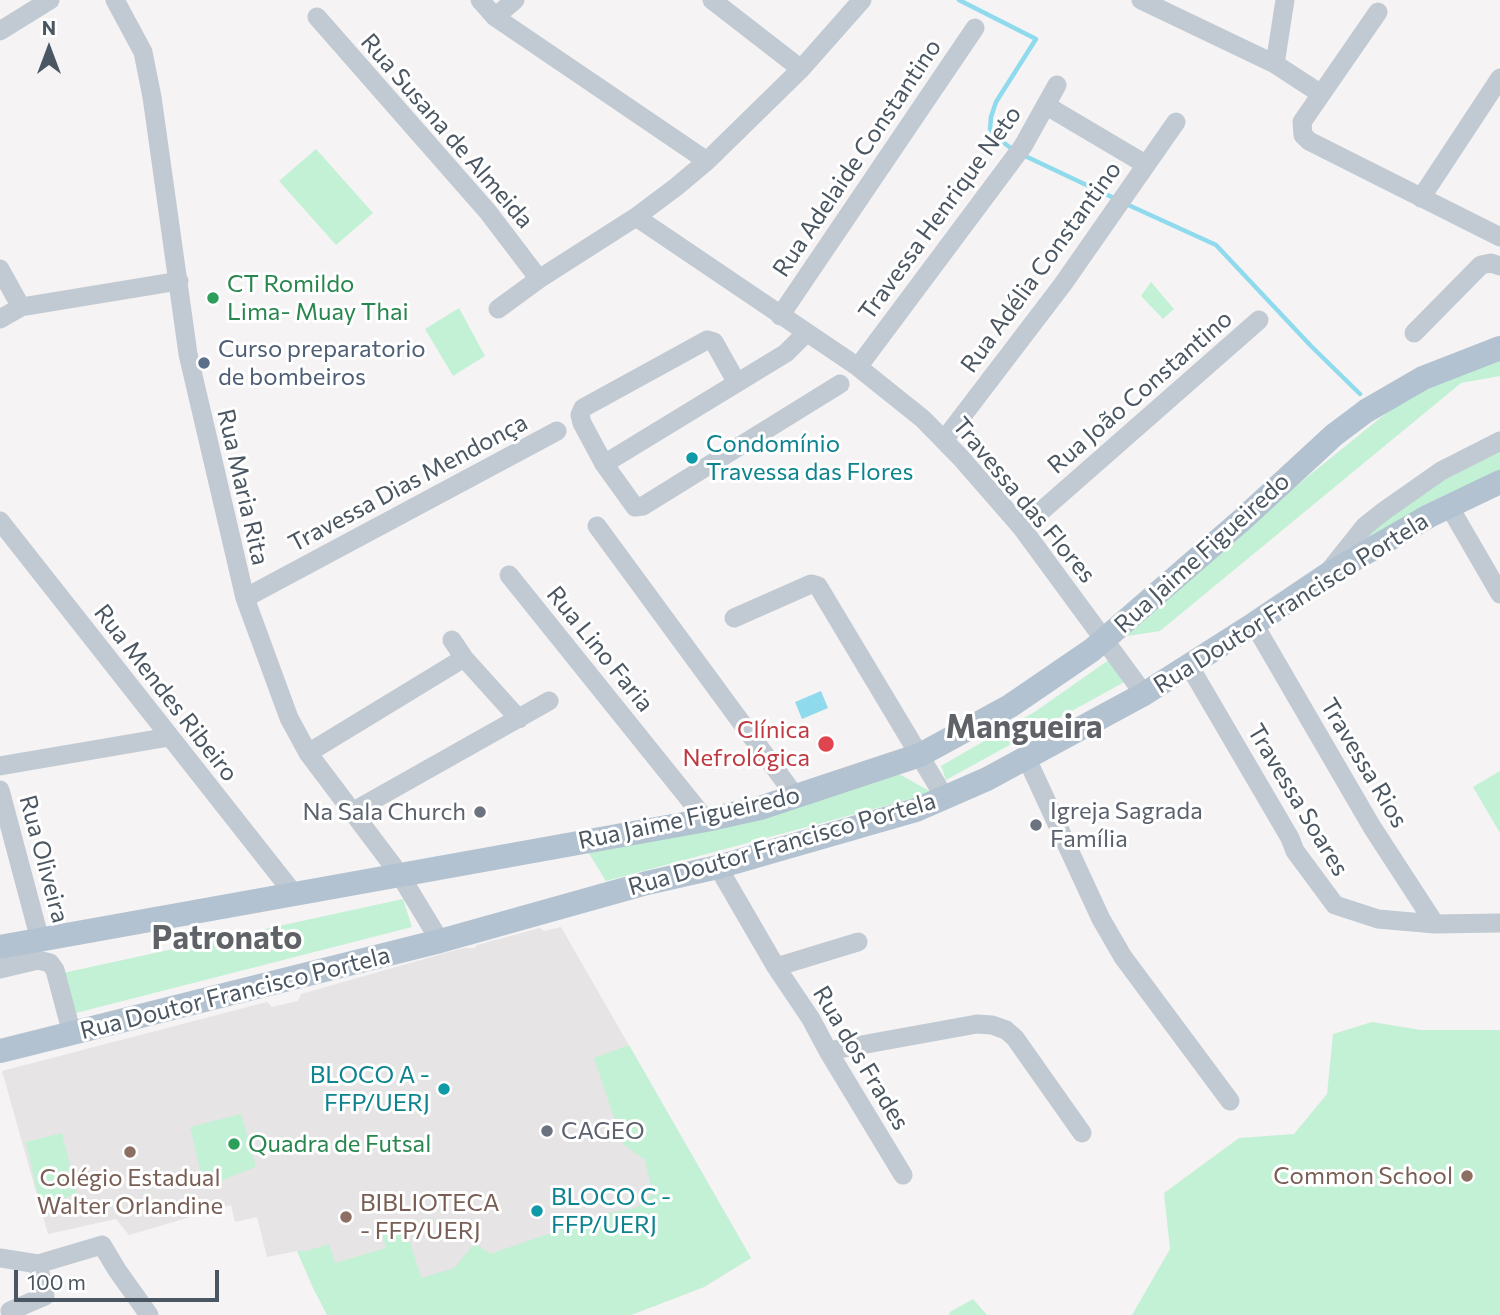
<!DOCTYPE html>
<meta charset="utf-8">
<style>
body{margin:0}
#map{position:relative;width:1500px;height:1315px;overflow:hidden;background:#f5f3f3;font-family:Commissioner,sans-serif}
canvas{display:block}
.north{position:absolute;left:14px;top:14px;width:70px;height:70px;-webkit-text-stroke:5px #fff;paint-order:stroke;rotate:0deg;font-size:19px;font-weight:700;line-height:28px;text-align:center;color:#4a5661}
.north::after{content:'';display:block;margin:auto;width:24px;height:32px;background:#4a5661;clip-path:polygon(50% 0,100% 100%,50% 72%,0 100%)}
.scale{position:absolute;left:14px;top:1270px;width:205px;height:32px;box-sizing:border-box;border:4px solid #4a5661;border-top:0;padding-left:9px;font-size:21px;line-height:24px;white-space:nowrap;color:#4a5661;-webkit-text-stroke:5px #fff;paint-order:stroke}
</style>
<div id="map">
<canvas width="1500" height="1315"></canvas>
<div class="north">N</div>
<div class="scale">100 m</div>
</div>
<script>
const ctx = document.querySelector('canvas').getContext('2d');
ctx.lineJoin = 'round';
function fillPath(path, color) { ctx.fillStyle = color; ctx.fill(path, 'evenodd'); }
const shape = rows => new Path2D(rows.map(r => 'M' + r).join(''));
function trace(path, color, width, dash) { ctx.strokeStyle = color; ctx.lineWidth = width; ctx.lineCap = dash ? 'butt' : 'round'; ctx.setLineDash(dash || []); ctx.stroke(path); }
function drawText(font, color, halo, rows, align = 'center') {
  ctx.font = font + ' Commissioner,sans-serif'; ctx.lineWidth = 6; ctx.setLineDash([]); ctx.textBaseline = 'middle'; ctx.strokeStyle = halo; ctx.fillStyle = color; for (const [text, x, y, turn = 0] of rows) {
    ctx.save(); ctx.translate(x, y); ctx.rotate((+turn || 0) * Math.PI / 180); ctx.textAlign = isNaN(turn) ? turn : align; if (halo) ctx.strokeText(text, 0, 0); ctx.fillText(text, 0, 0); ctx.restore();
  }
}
fillPath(shape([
 [561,927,751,1258,704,1287,631,1315,327,1315,297,1251,267,1257,257,1217,235,1222,231,1205,129,1235,116,1219,48,1234,2,1071,267,1002,272,1007,298,1001,301,994,463,948,475,948,477,945,540,928,544,931]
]), '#e6e4e5');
fillPath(shape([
 [316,149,373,213,336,245,279,181],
 [1151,282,1174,309,1163,319,1141,296],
 [459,308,485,356,453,376,425,329],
 [1500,358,1500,376,1461,383,1160,631,1121,637,1259,516,1405,398],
 [1500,448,1500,476,1359,552,1366,531,1422,490],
 [1113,657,1128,680,946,780,941,766,1036,711],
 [1500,771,1500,833,1473,787],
 [899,774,933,793,606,881,588,852],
 [403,899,412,927,72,1014,63,973],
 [1372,1022,1421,1030,1500,1030,1500,1315,1132,1315,1170,1249,1164,1193,1239,1138,1294,1134,1327,1094,1333,1034],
 [629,1045,751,1258,704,1287,631,1315,327,1315,313,1288,297,1251,307,1251,329,1244,335,1263,386,1248,381,1230,405,1225,421,1278,454,1268,475,1243,490,1254,609,1213,636,1208,653,1194,645,1160,623,1144,594,1058],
 [241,1114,256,1167,204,1187,190,1127],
 [62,1133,77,1194,40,1205,26,1142],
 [973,1299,987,1315,949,1315,950,1312]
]), '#c3f1d5');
fillPath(shape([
 [821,691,828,708,802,719,795,702]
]), '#90daee');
trace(shape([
 [959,0,1036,39,996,102,991,117,990,129,995,136,1012,149],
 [1023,155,1116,199],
 [1124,203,1216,245,1311,346,1360,394]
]), '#90daee', 4.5);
trace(shape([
 [115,0,143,52,152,97,188,354,245,598,289,718,308,753,400,875,440,941],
 [480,0,495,17,707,161],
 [712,0,801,69],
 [1141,0,1275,64,1321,94],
 [1378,12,1302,122,1303,135,1309,141,1500,237],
 [317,17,488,212,539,279],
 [495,17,515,0],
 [0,31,50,0],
 [1275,64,1285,0],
 [1047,106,1145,164],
 [1421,198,1500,78],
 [636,217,858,367,923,419,961,458,1022,528,1144,694],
 [0,269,21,307],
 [498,309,539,279,636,217,676,187,707,161,801,69,862,0],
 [780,316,975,28],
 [0,319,21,307,179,281],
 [1414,333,1481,265,1491,263,1500,266],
 [858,367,1023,146,1057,85],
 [737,383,714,342,707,340,583,408,580,415,582,423,604,464,635,507,643,506,840,384],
 [944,440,1063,284,1176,122],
 [604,464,786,353,806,333],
 [1449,506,1500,594],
 [0,521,294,894],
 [597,526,796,797],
 [1022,528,1259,320],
 [1329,571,1365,526,1384,511,1441,471,1500,441],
 [509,575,706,820],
 [245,598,557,431],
 [734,618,811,584,818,586,945,798],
 [1254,624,1372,827,1435,924],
 [452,640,464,658,519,719],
 [1190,667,1290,838,1295,851,1335,905,1378,919,1435,924,1500,923],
 [308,753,464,658],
 [1027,759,1101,919,1123,957,1230,1101],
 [0,766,169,737],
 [0,790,40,940],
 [352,812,549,701],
 [718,867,776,967,811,1019,828,1051,903,1175],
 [776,967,858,942],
 [0,969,38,960,50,963,55,970,72,1034],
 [828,1051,977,1024,992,1025,1006,1030,1015,1038,1082,1133],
 [0,1258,38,1264,102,1245,117,1270,149,1315],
 [11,1315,10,1311,45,1296,38,1264]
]), '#c1cad2', 19);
trace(shape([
 [0,947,706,820,760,808,920,755,1010,706,1092,650,1243,519,1334,435,1366,411,1423,378,1500,348],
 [0,1051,440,941,647,883,718,867,916,810,987,779,1144,694,1254,624,1327,575,1429,516,1500,482]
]), '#b3c2d1', 24);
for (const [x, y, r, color] of [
 [213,298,7,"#2e9e5b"],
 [204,363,7,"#5c6f8a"],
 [692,458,7,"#0f9aa8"],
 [826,744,9,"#e0444e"],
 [480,812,7,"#6b7280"],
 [1036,825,7,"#6b7280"],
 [444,1089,7,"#0f9aa8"],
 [547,1131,7,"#6b7280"],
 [234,1144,7,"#2e9e5b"],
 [130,1152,7,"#8d6e63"],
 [1467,1176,7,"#8d6e63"],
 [537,1211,7,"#0f9aa8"],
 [346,1217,7,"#8d6e63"]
]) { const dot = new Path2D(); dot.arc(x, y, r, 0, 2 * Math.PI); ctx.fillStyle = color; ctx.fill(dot); trace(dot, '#fff', 2.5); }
drawText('24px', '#4a5661', '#fff', [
 ["Rua Susana de Almeida",447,131,49],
 ["Rua Adelaide Constantino",857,158,-56],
 ["Travessa Henrique Neto",940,213,-54],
 ["Rua Adélia Constantino",1041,267,-54],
 ["Rua João Constantino",1140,392,-41],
 ["Travessa Dias Mendonça",408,483,-28],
 ["Rua Maria Rita",243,487,77],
 ["Travessa das Flores",1024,500,50],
 ["Rua Jaime Figueiredo",1202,553,-42],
 ["Rua Doutor Francisco Portela",1291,603,-32],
 ["Rua Lino Faria",600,649,51],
 ["Rua Mendes Ribeiro",166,693,52],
 ["Travessa Rios",1364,763,59],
 ["Travessa Soares",1298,800,59],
 ["Rua Jaime Figueiredo",689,818,-12],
 ["Rua Doutor Francisco Portela",782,844,-16],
 ["Rua Oliveira",44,859,75],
 ["Rua Doutor Francisco Portela",235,993,-14],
 ["Rua dos Frades",861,1058,59]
]);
drawText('24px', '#27864d', '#fff', [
 ["CT Romildo",227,284],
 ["Lima- Muay Thai",227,312],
 ["Quadra de Futsal",248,1144]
], 'left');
drawText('24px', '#4e5e75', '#fff', [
 ["Curso preparatorio",218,349],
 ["de bombeiros",218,377]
], 'left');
drawText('24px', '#0d838f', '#fff', [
 ["Condomínio",706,444],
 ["Travessa das Flores",706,472],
 ["BLOCO A -",430,1075,"right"],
 ["FFP/UERJ",430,1103,"right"],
 ["BLOCO C -",551,1197],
 ["FFP/UERJ",551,1225]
], 'left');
drawText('24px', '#be3a42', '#fff', [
 ["Clínica",810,730],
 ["Nefrológica",810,758]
], 'right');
drawText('24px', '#5b616d', '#fff', [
 ["Igreja Sagrada",1050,811],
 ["Família",1050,839],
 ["Na Sala Church",466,812,"right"],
 ["CAGEO",561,1131]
], 'left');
drawText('24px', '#785e54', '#fff', [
 ["Common School",1453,1176],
 ["Colégio Estadual",130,1178,"center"],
 ["Walter Orlandine",130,1206,"center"],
 ["BIBLIOTECA",360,1203,"left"],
 ["- FFP/UERJ",360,1231,"left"]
], 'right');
drawText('bold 32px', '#5f6368', '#fff', [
 ["Mangueira",1024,727],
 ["Patronato",227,938]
]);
</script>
